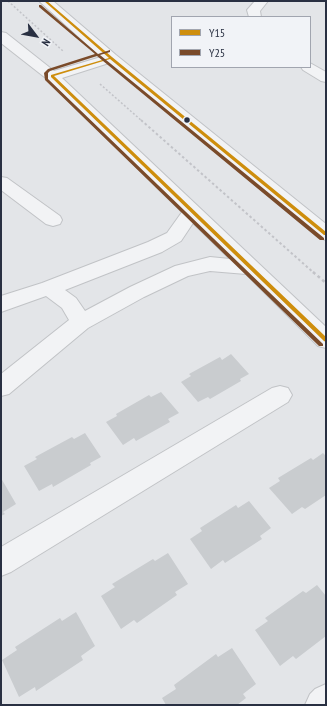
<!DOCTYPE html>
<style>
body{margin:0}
#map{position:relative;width:327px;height:706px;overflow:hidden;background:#e3e5e8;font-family:"PT Sans Narrow",sans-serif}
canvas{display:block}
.frame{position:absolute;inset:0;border:2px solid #293042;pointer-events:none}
.legend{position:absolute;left:171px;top:16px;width:140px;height:52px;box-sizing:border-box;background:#f1f3f7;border:1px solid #a1a5af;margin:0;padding:5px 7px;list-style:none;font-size:12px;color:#293042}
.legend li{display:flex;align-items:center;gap:8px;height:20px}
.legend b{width:20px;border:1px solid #a1a5af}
.north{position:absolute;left:16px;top:16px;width:40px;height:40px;-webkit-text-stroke:3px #f1f3f7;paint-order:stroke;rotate:122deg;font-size:11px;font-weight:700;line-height:16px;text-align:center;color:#293042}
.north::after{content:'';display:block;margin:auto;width:14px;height:18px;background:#293042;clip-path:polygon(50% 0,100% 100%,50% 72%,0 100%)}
</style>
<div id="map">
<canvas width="327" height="706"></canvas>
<div class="frame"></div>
<ul class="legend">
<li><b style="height:5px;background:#ce8e0d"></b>Y15</li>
<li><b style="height:5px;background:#7a4b2a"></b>Y25</li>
</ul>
<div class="north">N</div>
</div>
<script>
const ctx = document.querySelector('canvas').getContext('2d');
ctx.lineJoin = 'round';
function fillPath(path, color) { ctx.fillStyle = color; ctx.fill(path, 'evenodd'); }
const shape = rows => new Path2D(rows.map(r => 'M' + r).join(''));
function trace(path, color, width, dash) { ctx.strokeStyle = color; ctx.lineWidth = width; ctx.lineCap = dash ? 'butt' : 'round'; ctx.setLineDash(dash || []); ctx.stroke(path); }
fillPath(shape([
 [231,354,249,374,240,379,241,381,210,399,208,397,198,402,181,382,191,376,189,374,220,357,222,360],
 [161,392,179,413,168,419,170,422,136,441,134,438,123,445,106,422,117,416,116,414,149,395,151,397],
 [85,433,101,457,90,463,91,465,53,487,52,484,39,491,24,466,37,459,35,457,72,437,74,439],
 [323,453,326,456,326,495,305,509,302,507,292,514,269,488,280,481,278,478,311,458,313,460],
 [1,478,16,504,3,512,5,514,1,516],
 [249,501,271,528,260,536,262,539,225,563,223,560,211,569,190,539,202,531,200,528,236,505,238,508],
 [168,553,188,584,175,592,177,595,137,623,134,620,121,629,101,596,115,587,112,584,153,559,155,561],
 [317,585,326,596,326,636,296,659,293,656,280,666,255,630,268,621,265,618,303,591,306,593],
 [76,612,95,646,81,656,83,660,36,691,35,687,19,697,2,660,17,650,15,647,60,618,62,621],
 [232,648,256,684,243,694,246,698,237,705,166,705,162,698,176,689,174,685,216,654,218,657]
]), '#c9cccf');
const minor = shape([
 [39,1,53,1,116,55,326,224,326,240,319,238,109,63,62,78,326,327,326,348,318,346,246,274,210,271,188,276,144,297,88,328,9,394,1,396,1,374,69,320,62,308,46,296,1,312,1,296,42,283,148,242,167,233,182,212,47,79,1,43,1,32,6,33,54,71,101,57,39,1],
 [193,223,230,259,210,257,175,266,130,287,85,311,76,298,65,290,162,252,181,241,193,223],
 [255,1,268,1,260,11,261,17,249,17,247,10,255,1],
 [310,63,326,72,326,82,321,81,303,70,301,67,310,67,310,63],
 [1,177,7,178,60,216,62,220,60,224,53,226,46,224,1,190,1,177],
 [280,386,288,388,292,395,288,402,11,572,1,576,1,547,272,388,280,386],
 [326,684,326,705,305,705,310,694,315,689,326,684]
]);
trace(minor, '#c1c3c6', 2);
trace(shape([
 [8,1,63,51],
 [100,84,142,121]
]), '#c2c3c8', 1.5, [2, 2]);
trace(shape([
 [141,120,314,273]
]), '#c2c3c8', 2, [2.5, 2.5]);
trace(shape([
 [313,272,326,283]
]), '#c2c3c8', 2.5, [3, 3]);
fillPath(minor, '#f2f3f5');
fillPath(shape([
 [44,1,47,1,112,57,326,232,326,235,324,235,110,59,54,76,326,337,326,342,324,341,51,77,51,75,109,58,44,1]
]), '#ce8e0d');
fillPath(shape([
 [39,5,41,5,98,54,110,50,110,52,100,55,324,238,324,240,320,240,97,56,50,71,48,73,48,79,323,344,323,346,319,346,45,80,44,73,48,69,95,54,39,7,39,5]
]), '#7a4b2a');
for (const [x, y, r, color] of [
 [187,120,3.5,"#293042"]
]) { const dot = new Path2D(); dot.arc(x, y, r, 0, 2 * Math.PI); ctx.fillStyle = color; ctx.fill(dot); trace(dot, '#f1f3f7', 1.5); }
</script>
